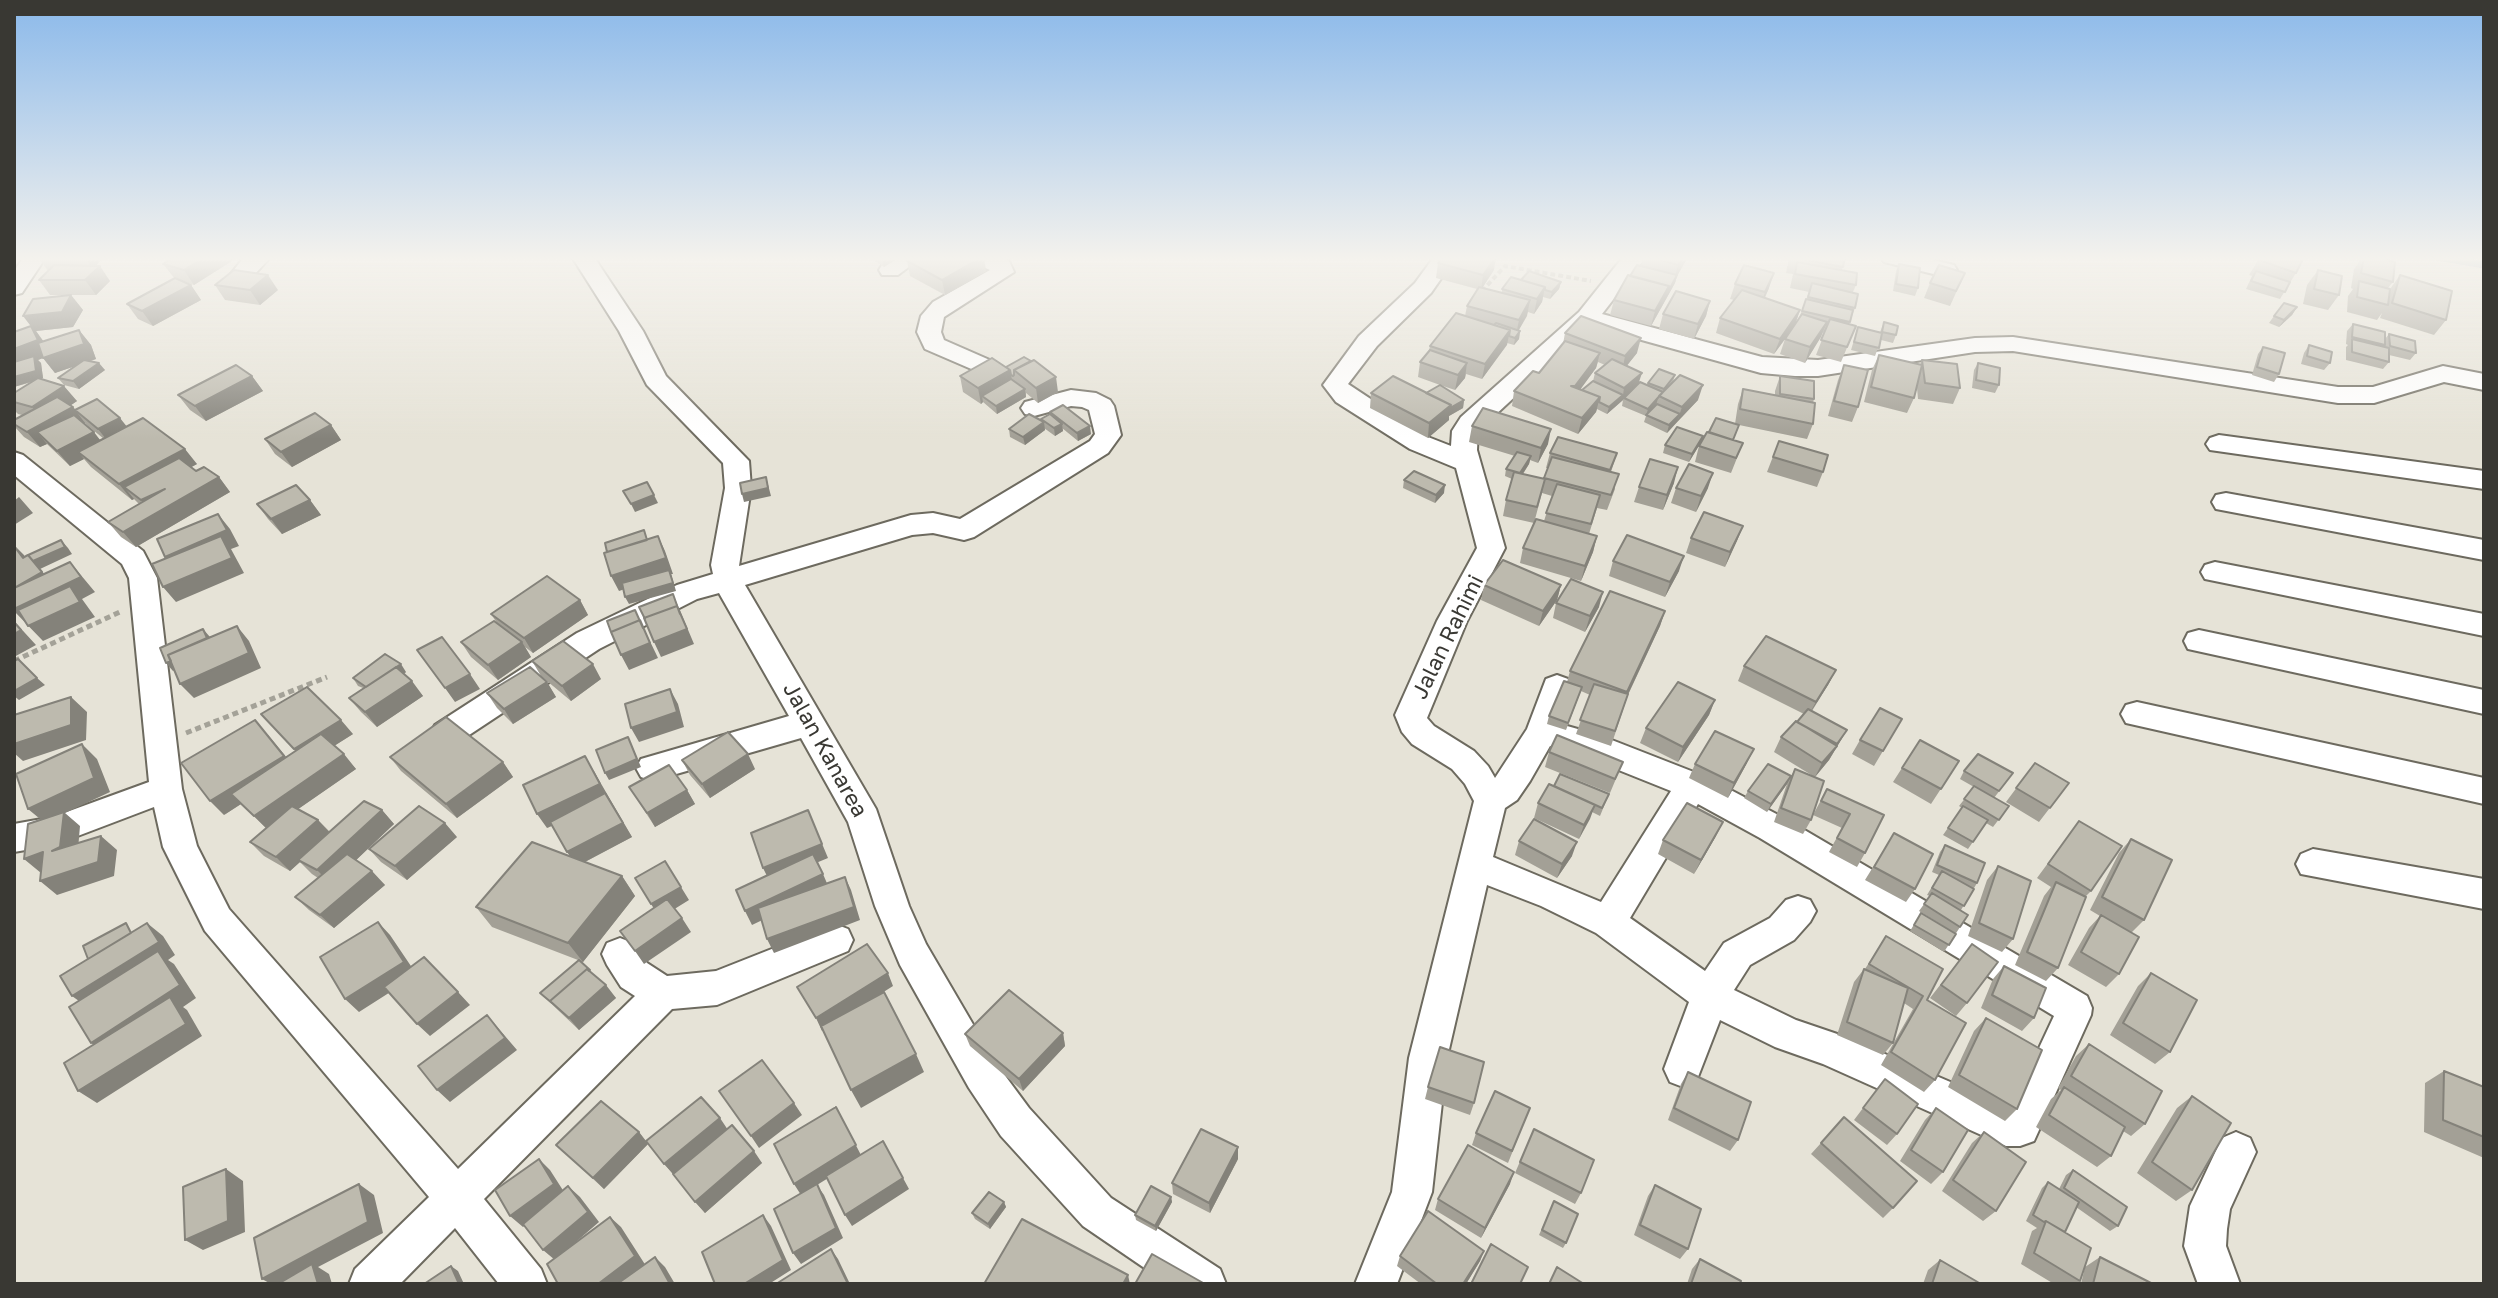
<!DOCTYPE html>
<style>
body{margin:0}
#map{position:relative;width:2498px;height:1298px;overflow:hidden;background:#e6e3d7;font-family:"Golos Text",sans-serif}
canvas{display:block}
.frame{position:absolute;inset:0;border:16px solid #393833;pointer-events:none}
</style>
<div id="map">
<canvas width="2498" height="1298"></canvas>
<div class="frame"></div>
</div>
<script>
const ctx = document.querySelector('canvas').getContext('2d');
ctx.lineJoin = 'round';
const shape = rows => new Path2D(rows.map(r => 'M' + r).join(''));
function trace(path, color, width, dash) { ctx.strokeStyle = color; ctx.lineWidth = width; ctx.lineCap = dash ? 'butt' : 'round'; ctx.setLineDash(dash || []); ctx.stroke(path); }
function fillPath(path, color) { ctx.fillStyle = color; ctx.fill(path, 'evenodd'); }
function drawText(font, color, halo, rows, align = 'center') {
  ctx.font = font + ' "Golos Text",sans-serif'; ctx.lineWidth = 7; ctx.setLineDash([]); ctx.textBaseline = 'middle'; ctx.strokeStyle = halo; ctx.fillStyle = color; for (const [text, x, y, turn = 0] of rows) {
    ctx.save(); ctx.translate(x, y); ctx.rotate((+turn || 0) * Math.PI / 180); ctx.textAlign = isNaN(turn) ? turn : align; if (halo) ctx.strokeText(text, 0, 0); ctx.fillText(text, 0, 0); ctx.restore();
  }
}
trace(shape([
 [2437,257,2484,265]
]), '#8298b4', 7);
const minor = shape([
 [24,257,46,257,22,293,14,295,14,271,24,257],
 [244,257,266,257,268,260,253,276,255,283,251,288,243,290,235,288,230,275,244,257],
 [572,257,594,257,643,331,666,376,749,461,751,488,739,566,911,515,933,513,960,519,1090,441,1095,434,1089,410,1082,407,1071,406,1034,416,1025,414,1021,408,1025,402,1071,390,1096,393,1110,400,1114,406,1121,435,1108,453,974,537,964,540,933,533,912,535,745,585,876,809,909,906,926,944,995,1062,1029,1108,1111,1198,1220,1269,1226,1284,1168,1284,1083,1226,1001,1136,969,1088,900,965,875,906,848,822,801,738,652,781,641,777,636,768,641,759,789,716,719,593,697,599,599,649,457,743,446,747,435,743,430,734,435,725,577,633,677,585,713,574,711,565,725,488,723,463,647,385,619,331,572,257],
 [895,257,922,257,898,275,882,275,879,270,882,265,895,257],
 [969,257,999,257,1009,261,1014,272,944,317,941,332,944,340,992,361,995,366,992,371,983,374,925,349,917,332,921,316,933,302,990,270,972,262,969,257],
 [1434,257,1456,257,1431,293,1377,346,1348,384,1428,437,1451,446,1452,431,1461,417,1579,312,1623,257,1646,257,1602,314,1762,357,1818,360,1975,338,2013,337,2338,387,2373,387,2443,366,2484,374,2484,390,2444,382,2374,403,2338,403,2013,351,1975,352,1818,376,1795,376,1761,373,1591,326,1478,431,1477,450,1505,548,1467,621,1427,718,1434,726,1474,751,1488,766,1495,778,1527,729,1546,679,1557,675,1568,679,1572,687,1560,724,1599,735,1704,776,1784,818,2087,996,2092,1008,2091,1015,2034,1141,2020,1146,2006,1146,1823,1064,1775,1047,1720,1020,1696,1082,1683,1087,1670,1082,1664,1069,1689,1002,1596,933,1541,906,1487,885,1447,1058,1432,1192,1397,1284,1355,1284,1392,1192,1409,1058,1474,801,1465,784,1452,769,1412,744,1402,732,1395,715,1437,621,1477,548,1456,468,1410,449,1336,402,1323,385,1359,336,1415,283,1434,257],
 [1550,746,1581,755,1671,791,1601,902,1493,857,1505,808,1517,800,1530,781,1550,746],
 [1698,804,1760,838,2054,1016,2011,1108,1843,1036,1796,1020,1734,990,1750,965,1794,940,1810,922,1816,911,1810,900,1798,896,1786,900,1770,918,1724,943,1705,971,1630,918,1698,804],
 [1881,257,1920,257,1954,265,1957,270,1954,275,1946,277,1884,262,1881,257],
 [2219,435,2484,471,2484,489,2210,450,2206,444,2210,438,2219,435],
 [14,452,23,455,143,551,157,578,182,789,197,846,229,909,458,1169,635,996,621,987,607,965,602,954,607,943,620,938,633,943,647,963,667,976,716,971,835,924,848,929,853,940,848,951,717,1005,672,1009,484,1199,541,1269,547,1284,499,1284,455,1228,400,1284,349,1284,355,1269,429,1197,205,931,163,847,154,807,54,845,14,852,14,824,53,817,149,782,129,578,122,564,14,475,14,452],
 [2226,493,2484,540,2484,560,2216,509,2212,502,2216,495,2226,493],
 [2215,562,2484,614,2484,636,2205,579,2201,572,2205,565,2215,562],
 [2199,630,2484,690,2484,714,2188,649,2184,641,2188,633,2199,630],
 [2137,702,2484,778,2484,804,2126,723,2121,714,2126,705,2137,702],
 [2313,849,2484,879,2484,909,2301,874,2296,864,2301,854,2313,849],
 [2236,1132,2250,1138,2256,1152,2230,1209,2227,1229,2226,1246,2240,1284,2198,1284,2184,1246,2190,1206,2222,1138,2236,1132]
]);
trace(minor, '#6d6a5f', 4);
trace(shape([
 [1482,291,1505,266,1591,281]
]), '#a4a298', 4, [5, 3]);
trace(shape([
 [14,661,122,611],
 [186,733,327,677]
]), '#a4a298', 5, [6, 4]);
fillPath(minor, '#fff');
fillPath(shape([
 [38,257,103,257,96,266,110,281,96,295,71,295,83,310,73,327,36,331,44,342,79,330,91,345,96,359,90,361,105,370,79,389,64,385,58,378,75,366,55,373,43,358,38,360,41,363,43,378,41,379,77,401,71,405,75,409,127,427,197,464,191,467,196,471,219,477,230,492,136,547,121,537,108,522,139,504,134,499,132,500,91,467,84,459,70,466,47,444,40,447,24,437,14,426,14,420,22,415,18,414,14,410,14,402,32,382,14,387,14,332,30,326,69,295,50,295,39,280,48,271],
 [85,423,87,425,104,439,100,440,84,424],
 [174,257,230,257,232,261,194,285,180,280,191,285,201,300,153,326,138,319,127,304,175,279,163,264],
 [869,257,900,257,884,267],
 [1643,257,1688,257,1677,276,1675,283,1651,326,1610,315,1614,300,1630,276,1641,266],
 [1789,257,1845,257,1842,270,1856,285,1853,292,1855,308,1849,324,1856,326,1841,362,1816,355,1825,332,1823,332,1805,363,1780,354,1785,339,1792,330,1774,354,1716,333,1720,318,1734,300,1730,299,1735,284,1769,288,1765,298,1800,310,1795,324,1799,318,1809,292,1790,288,1793,274,1786,273],
 [2260,257,2297,257,2296,273,2280,299,2246,289,2252,276,2249,275],
 [2363,257,2375,257,2393,282,2388,288,2390,289,2400,275,2446,320,2434,335,2380,318,2382,313,2377,320,2347,312,2348,296,2353,289,2351,288,2354,269],
 [907,261,986,271,945,295,910,276],
 [1438,263,1494,270,1482,288,1502,293,1502,289,1521,280,1561,282,1559,289,1550,299,1543,297,1542,302,1534,314,1528,312,1518,331,1520,331,1519,339,1514,345,1507,343,1482,379,1466,374,1465,378,1455,390,1440,385,1464,400,1463,408,1449,416,1449,420,1428,438,1370,408,1371,393,1426,393,1440,385,1418,377,1420,362,1429,350,1430,346,1465,316,1467,306,1477,289,1436,278],
 [1899,264,1918,288,1915,296,1893,291,1896,271],
 [2318,270,2339,295,2328,310,2303,304,2307,285],
 [1965,273,1950,306,1924,298,1930,283],
 [215,285,278,290,260,305,225,300],
 [1710,301,1706,316,1694,339,1659,329,1663,314],
 [2297,307,2292,315,2279,327,2269,323,2274,316],
 [1884,322,1896,335,1893,343,1881,340,1875,356,1851,350,1858,327,1880,332],
 [2353,324,2385,339,2389,334,2416,353,2410,360,2389,355,2389,362,2383,369,2346,360,2346,347,2348,345,2346,344,2347,331],
 [1565,333,1637,353,1626,366,1639,384,1647,385,1648,383,1675,375,1673,382,1698,400,1667,433,1644,422,1646,416,1622,406,1623,400,1607,414,1597,409,1596,412,1578,434,1512,406,1514,391,1539,373,1563,344],
 [1598,362,1605,365,1595,373,1593,381,1582,390,1580,389,1596,368],
 [2309,345,2330,363,2324,370,2301,364,2304,353],
 [2263,347,2279,374,2274,382,2252,375,2258,354],
 [1879,355,1920,365,1922,360,1960,388,1953,404,1918,399,1917,388,1914,398,1907,413,1864,402,1872,370],
 [1978,363,1999,385,1995,393,1972,388,1974,370],
 [1844,365,1858,407,1852,422,1828,416,1838,380],
 [1006,367,1058,392,1038,403,1026,393,1026,397,997,414,983,402,981,404,963,392,960,376],
 [252,376,263,391,206,421,190,410,178,395],
 [1780,376,1814,399,1813,403,1813,424,1807,439,1739,425,1733,440,1743,443,1731,473,1695,462,1699,446,1709,432,1735,424,1738,404,1743,389,1775,395,1775,391],
 [1050,412,1091,434,1078,441,1062,428,1063,431,1055,436,1044,428,1045,430,1025,445,1010,437,1009,429,1042,421,1041,419,1051,415],
 [331,425,341,440,292,467,275,454,265,439],
 [1472,426,1548,444,1538,463,1530,460,1529,464,1523,474,1544,479,1548,468,1546,468,1550,453,1617,453,1611,472,1615,489,1607,510,1597,508,1589,534,1597,536,1593,552,1581,581,1520,563,1523,548,1544,521,1552,496,1542,493,1534,523,1503,516,1506,500,1512,479,1505,476,1506,469,1515,456,1469,442],
 [1703,436,1700,444,1689,462,1663,453,1665,445],
 [1779,441,1823,472,1817,487,1767,472],
 [1404,480,1444,493,1435,503,1403,488],
 [1674,483,1663,510,1634,502,1639,487],
 [1676,488,1708,488,1696,512,1671,503],
 [310,500,321,515,282,534,268,519,257,504],
 [1743,526,1725,567,1686,553,1691,538],
 [1613,561,1679,571,1665,597,1609,576],
 [1484,585,1561,585,1557,600,1539,626,1481,600],
 [580,600,588,615,533,653,525,647,531,657,498,680,471,657,461,642,497,623,491,614],
 [1556,603,1599,607,1585,632,1553,618],
 [1665,611,1660,626,1628,695,1611,746,1576,734,1590,695,1581,691,1566,730,1547,724,1549,716,1567,682,1570,671],
 [532,661,601,679,571,701,541,676],
 [1744,666,1836,670,1828,685,1812,711,1847,730,1829,760,1815,777,1811,820,1803,834,1774,822,1787,784,1767,812,1744,798,1748,791,1791,776,1795,769,1813,776,1774,752,1781,737,1797,722,1804,714,1738,681],
 [406,672,404,674,423,696,377,727,361,712,349,698,363,688,358,686,353,678],
 [547,682,556,697,513,724,497,708,487,693],
 [1715,700,1709,715,1678,762,1640,743,1646,728],
 [261,714,353,734,334,746,356,769,298,809,318,820,330,832,382,810,394,824,356,860,385,885,334,928,309,910,295,897,318,878,312,874,300,862,290,871,264,856,250,842,266,828,241,804,224,815,286,757,295,751],
 [1902,719,1874,766,1852,754,1860,740],
 [1549,752,1623,762,1610,793,1545,767],
 [390,757,503,762,513,777,457,818,401,771],
 [682,760,755,769,710,798,690,775],
 [1959,761,1931,804,1893,782,1902,768],
 [1747,763,1728,798,1689,778,1695,764],
 [2035,763,2069,783,2039,822,2006,802],
 [594,771,608,798,632,837,585,862,622,876,635,896,583,962,581,962,616,998,579,1030,540,993,578,960,492,927,476,907,570,856,552,826,547,828],
 [1964,771,2013,773,1994,798,2009,806,1993,827,1986,823,1968,849,1943,835,1962,808,1959,806,1974,787,1960,779],
 [1554,786,1609,794,1600,816,1592,812,1579,839,1534,818,1538,803],
 [629,787,687,790,695,804,655,827],
 [1827,789,1884,815,1865,853,1857,867,1829,852,1842,828,1813,815],
 [2079,821,2091,891,2085,897,2058,968,2046,981,2015,965,2044,896,2051,887,2037,878],
 [1894,833,1915,889,1906,902,1865,880],
 [1716,836,1694,874,1658,854,1663,840],
 [457,837,407,880,381,862,369,849],
 [2131,839,2144,920,2132,932,2119,974,2106,987,2068,965,2089,928,2100,916,2090,910,2119,853],
 [1519,841,1572,856,1557,878,1515,855],
 [1945,845,1977,883,1961,910,1960,927,1944,952,1910,931,1921,913,1948,929,1919,911,1930,896,1927,895,1939,875,1932,872,1940,852],
 [1998,866,2013,939,2002,952,1968,936,1987,880],
 [1886,936,1927,1000,1935,1080,1924,1092,1881,1065,1913,1009,1904,1003,1893,1043,1883,1055,1837,1035,1854,982,1864,969,1865,969],
 [1972,944,1967,1003,1956,1016,1930,998],
 [2004,966,2034,1018,2022,1031,1981,1008,1993,979],
 [2151,973,2170,1052,2155,1064,2110,1035,2138,986],
 [1986,1018,2017,1109,2005,1121,1948,1087,1974,1031],
 [1063,1033,1065,1046,1023,1091,970,1046,965,1034],
 [2089,1044,2145,1124,2131,1136,2123,1131,2111,1156,2097,1167,2036,1127,2051,1099,2061,1090,2058,1088,2076,1056],
 [2444,1071,2484,1087,2484,1158,2424,1132,2425,1083],
 [1688,1072,1738,1140,1730,1151,1668,1120,1681,1084],
 [1885,1079,1897,1134,1887,1145,1854,1120],
 [1428,1087,1474,1103,1470,1115,1425,1099],
 [2192,1096,2192,1190,2176,1201,2137,1173,2177,1108],
 [1530,1108,1508,1163,1472,1145,1476,1133],
 [1936,1108,1943,1172,1931,1184,1900,1161,1925,1120],
 [727,1128,762,1163,705,1213,648,1144,604,1189,556,1145,639,1132,646,1141],
 [1534,1129,1581,1193,1575,1204,1515,1173],
 [1984,1132,1996,1211,1983,1221,1942,1191,1972,1143],
 [1821,1143,1893,1208,1883,1218,1811,1154],
 [1238,1159,1210,1213,1173,1194,1172,1183],
 [2073,1170,2118,1226,2110,1231,2076,1207,2065,1232,2080,1281,2076,1284,2054,1284,2021,1264,2032,1231,2037,1228,2026,1221,2042,1188,2048,1182,2059,1189,2066,1175],
 [1510,1184,1481,1238,1435,1210,1438,1199],
 [1655,1185,1688,1249,1680,1259,1634,1235,1648,1196],
 [1171,1197,1172,1202,1156,1231,1136,1220,1135,1215],
 [1554,1201,1566,1243,1563,1248,1539,1235],
 [1004,1202,1006,1207,990,1229,975,1219,972,1213],
 [1484,1251,1480,1261,1466,1284,1421,1284,1397,1266,1400,1256],
 [2100,1257,2150,1284,2081,1284,2085,1267],
 [1700,1259,1740,1284,1687,1284,1692,1269],
 [1940,1260,1981,1284,1923,1284,1928,1270]
]), '#a3a096');
fillPath(shape([
 [84,257,103,257,93,269],
 [205,257,230,257,232,261,194,285,184,270],
 [882,257,900,257,884,267],
 [982,257,984,257,986,271,945,295,942,280],
 [1496,257,1494,270,1481,290,1483,275],
 [1684,257,1688,257,1677,276,1675,283,1651,326,1655,311,1669,286,1674,280,1678,265],
 [100,266,110,281,96,295,85,280],
 [1774,273,1769,288,1760,307,1765,292],
 [268,275,278,290,260,305,250,290],
 [1561,282,1559,289,1550,299,1552,292],
 [191,285,201,300,153,326,142,311],
 [1545,287,1542,302,1534,314,1537,299],
 [71,295,83,310,73,327,36,331,43,341,50,355,79,330,91,345,96,359,55,373,43,358,38,360,41,363,43,378,14,387,14,349,33,329,23,316],
 [1530,300,1527,316,1516,335,1519,320],
 [1710,301,1706,316,1694,339,1698,324],
 [2297,307,2292,315,2279,327,2284,320],
 [1800,310,1795,325,1774,354,1780,339],
 [1827,322,1821,337,1805,363,1810,347],
 [1510,330,1507,345,1482,379,1485,364],
 [1520,331,1519,339,1514,345,1515,338],
 [1641,338,1637,353,1622,372,1625,356],
 [1600,353,1596,368,1572,401,1575,386],
 [99,363,105,370,79,389,73,381],
 [1467,363,1465,378,1455,390,1458,375],
 [1010,370,1013,385,982,396,983,402,981,404,978,388],
 [1642,373,1637,388,1624,398,1623,400,1607,414,1609,407,1623,395,1624,388],
 [252,376,263,391,206,421,195,406],
 [1056,377,1058,392,1038,403,1036,388],
 [1703,385,1698,400,1677,422,1682,407],
 [64,386,77,401,45,423,32,407],
 [1025,389,1026,397,997,414,996,406],
 [1600,397,1596,412,1578,434,1582,418],
 [1658,398,1656,406,1646,416,1648,409],
 [1464,400,1463,408,1449,416,1449,420,1428,438,1429,423,1451,405],
 [73,407,85,423,48,443,37,432,47,444,40,447,27,432],
 [1680,414,1677,422,1667,433,1669,425],
 [120,418,132,433,110,444,98,429],
 [1044,422,1045,430,1025,445,1023,437],
 [1062,424,1063,431,1055,436,1054,428],
 [331,425,341,440,292,467,281,452],
 [1090,426,1091,434,1078,441,1077,433],
 [1551,429,1548,444,1538,463,1541,448],
 [94,432,106,448,78,452,84,459,70,466,57,451],
 [1703,436,1700,444,1689,462,1692,454],
 [185,449,197,464,137,497,124,487,134,499,132,500,119,484],
 [1531,456,1529,464,1518,481,1520,473],
 [1678,467,1674,483,1663,510,1667,495],
 [1713,473,1708,488,1696,512,1701,496],
 [219,477,230,492,136,547,123,532,153,515,141,500,165,489],
 [766,477,771,496,744,502,742,494],
 [1445,485,1444,493,1435,503,1436,495],
 [654,495,658,503,635,512,631,504],
 [19,497,33,513,14,525,14,501],
 [310,500,321,515,282,534,271,519],
 [218,514,230,529,239,546,231,549,244,573,176,602,163,587,178,572,165,557],
 [1743,526,1737,541,1725,567,1730,552],
 [658,536,665,551,673,574,671,574,676,591,629,604,625,597,670,574,619,591,611,576],
 [1597,536,1593,552,1581,581,1585,566],
 [61,540,68,548,72,554,40,569,56,587,70,562,95,592,82,599,95,617,43,641,14,611,23,558,14,545,26,557],
 [1684,556,1679,571,1665,597,1670,582],
 [1561,585,1557,600,1539,626,1543,611],
 [1603,592,1599,607,1585,632,1590,616],
 [673,594,694,644,661,657,654,642,683,622],
 [580,600,588,615,533,653,524,638],
 [635,610,658,658,629,670,621,655],
 [1665,611,1660,626,1622,707,1627,692],
 [14,621,36,645,14,657],
 [237,626,249,641,261,668,194,698,180,684],
 [203,629,210,637,216,651,173,671,166,663],
 [522,642,531,657,498,680,488,665],
 [401,664,406,672,374,696,369,688],
 [593,664,601,679,571,701,562,686],
 [1836,670,1828,685,1808,716,1816,702],
 [470,674,480,689,455,702,445,688],
 [37,678,45,685,19,700,14,696,14,691],
 [412,681,423,696,377,727,365,712],
 [547,682,556,697,513,724,504,709],
 [670,689,678,704,684,727,639,742,631,728],
 [71,697,87,712,86,740,23,761,14,753,14,744],
 [1715,700,1709,715,1678,762,1683,747],
 [341,720,353,734,307,763,294,749],
 [1847,730,1829,760,1815,777,1822,763,1834,749],
 [268,735,297,770,231,794,241,804,224,815,210,801],
 [628,737,641,767,609,780,605,773],
 [82,744,97,759,110,792,65,813,80,826,77,861,52,851,45,823,28,809],
 [1754,749,1747,763,1728,798,1734,783],
 [344,754,356,769,268,830,254,816],
 [748,754,755,769,710,798,702,784],
 [585,756,632,837,577,866,567,852,608,798,547,828,537,814],
 [503,762,513,777,457,818,446,804],
 [1791,776,1787,784,1767,812,1771,804],
 [687,790,695,804,655,827,647,813],
 [1595,805,1590,819,1579,839,1584,825],
 [382,810,394,824,331,884,317,870],
 [808,810,828,858,770,882,763,868],
 [318,820,331,834,290,871,276,857],
 [1723,822,1716,836,1694,874,1701,860],
 [445,823,457,837,407,880,395,866],
 [101,836,117,850,114,876,57,895,40,881],
 [1577,842,1572,856,1557,878,1562,864],
 [43,852,41,873,24,859],
 [372,871,385,885,334,928,320,915],
 [823,874,829,888,752,925,745,911],
 [622,876,635,896,583,962,568,943],
 [845,877,851,890,860,920,774,953,767,939],
 [681,887,689,900,660,918,651,904],
 [682,918,691,932,644,964,635,951],
 [378,922,390,935,417,975,359,1012,345,999],
 [147,923,163,936,175,955,168,960,174,964,196,998,183,1007,187,1010,202,1036,97,1103,78,1091,109,1055,91,1043,90,1009,72,996],
 [888,973,893,986,822,1031,816,1018],
 [606,985,616,998,579,1030,569,1018],
 [458,992,470,1005,430,1036,417,1024],
 [487,1015,517,1050,450,1102,437,1090],
 [1063,1033,1065,1046,1023,1091,1019,1079],
 [916,1054,924,1072,861,1108,851,1090],
 [794,1103,802,1115,759,1148,751,1136],
 [836,1107,862,1157,817,1185,824,1195,843,1238,801,1264,793,1253,801,1195,794,1184],
 [720,1118,728,1130,674,1175,664,1164],
 [639,1132,648,1144,604,1189,593,1178],
 [1238,1147,1238,1159,1210,1213,1209,1203],
 [754,1151,762,1163,705,1213,695,1202],
 [539,1159,550,1170,566,1195,523,1227,510,1216],
 [226,1169,243,1181,245,1232,203,1250,185,1240],
 [1514,1172,1510,1184,1481,1238,1485,1228],
 [903,1178,909,1189,852,1226,845,1215],
 [359,1184,374,1195,383,1233,318,1267,329,1274,332,1284,271,1284,262,1279],
 [568,1186,580,1197,599,1222,555,1260,543,1250],
 [1171,1197,1172,1202,1156,1231,1155,1226],
 [1004,1202,1006,1207,990,1229,988,1224],
 [763,1215,771,1226,791,1270,769,1284,744,1284],
 [610,1217,621,1227,646,1266,622,1284,598,1284],
 [831,1249,838,1259,850,1284,848,1284],
 [1484,1251,1480,1261,1466,1284,1463,1284],
 [655,1257,665,1267,675,1284,670,1284],
 [451,1266,458,1271,464,1284,459,1284],
 [1128,1275,1130,1284,1123,1284]
]), '#84827a');
const building = shape([
 [174,257,205,257,184,270,163,264,174,257],
 [912,257,982,257,942,280,907,261,912,257],
 [1442,257,1496,257,1483,275,1438,263,1442,257],
 [1650,257,1684,257,1678,265,1650,257],
 [1791,257,1845,257,1843,267,1791,257],
 [2261,257,2297,257,2303,259,2296,273,2259,260,2261,257],
 [2364,257,2375,257,2395,262,2393,282,2361,273,2364,257],
 [1797,262,1857,273,1856,285,1795,274,1797,262],
 [1899,264,1920,268,1918,288,1896,284,1899,264],
 [54,265,100,266,85,280,39,280,54,265],
 [1637,265,1677,275,1667,294,1669,286,1630,276,1637,265],
 [1744,265,1774,273,1765,292,1735,284,1744,265],
 [1939,265,1965,273,1956,291,1930,283,1939,265],
 [234,270,268,275,250,290,215,285,234,270],
 [2318,270,2342,276,2339,295,2314,289,2318,270],
 [1529,271,1561,282,1552,292,1545,290,1545,287,1521,280,1529,271],
 [2256,271,2290,282,2285,292,2251,281,2256,271],
 [1628,275,1669,286,1655,311,1614,300,1628,275],
 [2400,275,2452,291,2446,320,2392,303,2400,275],
 [1511,277,1545,287,1537,299,1502,289,1511,277],
 [175,278,191,285,142,311,127,304,175,278],
 [2359,281,2390,289,2388,305,2357,297,2359,281],
 [1812,283,1858,294,1855,308,1808,297,1812,283],
 [1479,287,1530,300,1519,320,1467,306,1479,287],
 [1742,290,1800,310,1780,339,1720,318,1742,290],
 [1676,291,1710,301,1698,324,1663,314,1676,291],
 [71,295,62,312,23,316,33,299,71,295],
 [1806,299,1853,310,1850,322,1802,311,1806,299],
 [2284,303,2297,307,2284,320,2274,316,2284,303],
 [1456,313,1510,330,1485,364,1430,346,1456,313],
 [1802,314,1827,322,1810,347,1785,339,1802,314],
 [1581,316,1641,338,1625,356,1565,333,1581,316],
 [1830,319,1856,326,1847,347,1821,340,1830,319],
 [1884,322,1898,326,1896,335,1882,332,1884,322],
 [1496,323,1520,331,1515,338,1509,336,1510,330,1494,325,1496,323],
 [2353,324,2385,332,2385,345,2352,337,2353,324],
 [31,326,38,340,14,349,14,332,31,326],
 [1858,327,1882,333,1879,348,1854,342,1858,327],
 [79,330,84,344,43,358,38,343,79,330],
 [2389,334,2415,341,2416,353,2390,346,2389,334],
 [2352,339,2389,348,2389,362,2352,352,2352,339],
 [1565,341,1600,353,1575,386,1571,386,1600,397,1582,418,1514,391,1533,371,1539,373,1565,341],
 [2309,345,2332,352,2330,363,2307,356,2309,345],
 [2263,347,2285,353,2279,374,2257,367,2263,347],
 [1430,350,1467,363,1458,375,1420,362,1430,350],
 [1879,355,1922,365,1914,398,1871,387,1879,355],
 [34,356,36,371,14,377,14,362,34,356],
 [1024,357,1031,361,1014,370,1014,375,1013,376,1011,375,1010,370,1006,367,1024,357],
 [992,358,1010,370,978,388,960,376,992,358],
 [1612,359,1642,373,1624,388,1595,373,1612,359],
 [84,360,99,363,73,381,58,378,84,360],
 [1034,360,1056,377,1036,388,1014,370,1034,360],
 [1922,360,1957,364,1960,388,1925,383,1922,360],
 [1978,363,2000,368,1999,385,1976,380,1978,363],
 [236,365,252,376,195,406,178,395,236,365],
 [1844,365,1868,370,1858,407,1834,401,1844,365],
 [1659,369,1675,375,1664,389,1648,383,1659,369],
 [1680,375,1703,385,1682,407,1659,396,1680,375],
 [1393,376,1451,405,1429,423,1371,393,1393,376],
 [1780,376,1814,381,1814,399,1780,394,1780,376],
 [38,378,64,386,32,407,14,402,14,393,38,378],
 [1011,379,1025,389,996,406,982,396,1011,379],
 [1593,381,1623,395,1609,407,1599,402,1600,397,1582,390,1593,381],
 [1640,382,1663,392,1648,409,1624,398,1640,382],
 [1440,385,1464,400,1450,408,1451,405,1426,393,1440,385],
 [1743,389,1815,403,1813,424,1740,409,1743,389],
 [57,397,73,407,27,432,14,424,14,420,57,397],
 [97,399,120,418,98,429,75,410,97,399],
 [1657,404,1680,414,1669,425,1646,415,1657,404],
 [1063,405,1090,426,1077,433,1050,412,1063,405],
 [1483,408,1551,429,1541,448,1472,426,1483,408],
 [315,413,331,425,281,452,265,439,315,413],
 [1029,414,1044,422,1023,437,1009,429,1029,414],
 [1050,414,1062,424,1054,428,1041,419,1050,414],
 [74,415,94,432,57,451,37,432,74,415],
 [143,418,185,449,119,484,78,452,143,418],
 [1716,418,1739,425,1733,440,1709,432,1716,418],
 [1677,427,1703,436,1692,454,1665,445,1677,427],
 [1707,432,1743,443,1736,458,1699,446,1707,432],
 [1558,437,1617,453,1610,470,1550,453,1558,437],
 [1779,441,1828,455,1823,472,1773,457,1779,441],
 [1517,452,1531,456,1520,473,1506,469,1517,452],
 [1552,457,1619,474,1611,495,1544,478,1552,457],
 [179,458,196,471,204,467,219,477,123,532,108,522,165,489,141,500,124,487,179,458],
 [1650,459,1678,467,1667,495,1639,487,1650,459],
 [1689,464,1713,473,1701,496,1676,488,1689,464],
 [1414,471,1445,485,1436,495,1404,480,1414,471],
 [1514,472,1545,479,1537,507,1506,500,1514,472],
 [766,477,768,488,742,494,740,483,766,477],
 [647,482,654,495,631,504,623,491,647,482],
 [1557,484,1600,495,1591,524,1546,513,1557,484],
 [296,485,310,500,271,519,257,504,296,485],
 [1704,512,1743,526,1730,552,1691,538,1704,512],
 [218,514,227,530,165,557,157,539,218,514],
 [1536,519,1597,536,1585,566,1523,548,1536,519],
 [644,530,647,540,607,552,605,543,644,530],
 [1627,535,1684,556,1670,582,1613,561,1627,535],
 [221,536,232,558,163,587,152,564,221,536],
 [658,536,666,558,611,576,604,553,658,536],
 [61,540,65,547,33,561,28,555,26,556,61,540],
 [14,546,23,558,28,555,42,572,14,588,14,546],
 [1503,560,1561,585,1543,611,1484,585,1503,560],
 [70,562,81,577,14,609,14,588,70,562],
 [669,570,673,583,625,597,622,583,669,570],
 [547,576,580,600,524,638,491,614,547,576],
 [1571,579,1603,592,1590,616,1556,603,1571,579],
 [70,586,80,602,28,626,18,610,70,586],
 [1610,591,1665,611,1627,692,1570,671,1610,591],
 [673,594,680,614,677,606,644,618,645,619,639,607,673,594],
 [677,606,687,629,654,642,644,618,677,606],
 [635,610,643,628,640,620,611,632,607,621,635,610],
 [640,620,650,643,621,655,611,632,640,620],
 [494,621,522,642,488,665,461,642,494,621],
 [14,622,21,630,14,634,14,622],
 [237,626,249,653,180,684,168,655,237,626],
 [203,629,207,638,168,655,171,661,166,663,160,648,203,629],
 [1766,636,1836,670,1816,702,1744,666,1766,636],
 [442,637,470,674,445,688,417,650,442,637],
 [563,641,593,664,562,686,532,661,563,641],
 [385,654,401,664,366,687,353,678,385,654],
 [18,659,37,678,14,691,14,661,18,659],
 [396,667,412,681,365,712,349,698,396,667],
 [530,667,547,682,504,709,487,693,530,667],
 [1564,681,1582,687,1568,723,1549,716,1564,681],
 [1678,682,1715,700,1683,747,1646,728,1678,682],
 [1594,684,1628,694,1615,731,1580,720,1594,684],
 [307,687,341,720,294,749,261,714,307,687],
 [670,689,677,712,631,728,625,704,670,689],
 [71,697,71,725,14,744,14,715,71,697],
 [1880,708,1902,719,1883,751,1860,740,1880,708],
 [1808,709,1847,730,1837,744,1797,722,1808,709],
 [446,717,503,762,446,804,390,757,446,717],
 [255,720,284,756,210,801,181,763,255,720],
 [1796,721,1837,746,1822,763,1781,737,1796,721],
 [1715,731,1754,749,1734,783,1695,764,1715,731],
 [728,732,748,754,702,784,682,760,728,732],
 [321,734,344,754,254,816,231,794,321,734],
 [1557,735,1623,762,1615,779,1549,752,1557,735],
 [628,737,637,759,605,773,596,750,628,737],
 [1920,740,1959,761,1941,789,1902,768,1920,740],
 [82,744,94,778,28,809,16,774,82,744],
 [1978,754,2013,773,1999,791,1964,771,1978,754],
 [585,756,600,784,537,814,523,785,585,756],
 [2035,763,2069,783,2050,808,2016,788,2035,763],
 [1768,764,1791,776,1771,804,1748,791,1768,764],
 [669,765,687,790,647,813,629,787,669,765],
 [1795,769,1824,781,1811,820,1781,808,1795,769],
 [1560,774,1609,794,1602,808,1554,786,1560,774],
 [1549,784,1595,805,1584,825,1538,803,1549,784],
 [1974,786,2009,806,1999,820,1964,799,1974,786],
 [1827,789,1884,815,1865,853,1837,838,1850,814,1821,801,1827,789],
 [605,793,623,823,567,852,550,822,605,793],
 [364,801,382,810,317,870,298,860,364,801],
 [1687,803,1723,822,1701,860,1663,840,1687,803],
 [292,806,318,820,276,857,250,842,292,806],
 [419,806,445,823,395,866,369,849,419,806],
 [1963,806,1988,820,1973,842,1948,828,1963,806],
 [808,810,822,844,763,868,751,833,808,810],
 [64,812,60,847,52,851,101,836,98,862,40,881,43,852,24,859,28,824,64,812],
 [1534,819,1577,842,1562,864,1519,841,1534,819],
 [2079,821,2122,846,2091,891,2048,864,2079,821],
 [1894,833,1933,854,1915,889,1874,867,1894,833],
 [2131,839,2172,860,2144,920,2102,897,2131,839],
 [532,842,622,876,568,943,476,907,532,842],
 [1945,845,1985,863,1977,883,1937,865,1945,845],
 [347,854,372,871,320,915,295,897,347,854],
 [813,854,823,874,745,911,736,890,813,854],
 [665,861,681,887,651,904,635,878,665,861],
 [1998,866,2031,881,2013,939,1979,923,1998,866],
 [1942,871,1974,889,1964,906,1932,888,1942,871],
 [845,877,854,907,767,939,758,908,845,877],
 [2056,882,2086,897,2058,968,2027,952,2056,882],
 [1932,893,1968,915,1960,927,1924,904,1932,893],
 [667,899,682,918,635,951,620,931,667,899],
 [1921,913,1956,934,1949,945,1914,925,1921,913],
 [2101,915,2139,937,2119,974,2081,952,2101,915],
 [378,922,404,962,345,999,320,957,378,922],
 [126,923,131,933,88,959,83,946,126,923],
 [147,923,159,942,72,996,60,976,147,923],
 [1886,936,1943,969,1927,1000,1966,1023,1935,1080,1891,1052,1923,996,1869,964,1886,936],
 [867,944,888,973,816,1018,797,987,867,944],
 [1972,944,1998,962,1967,1003,1941,985,1972,944],
 [158,951,180,985,91,1043,69,1007,158,951],
 [424,957,458,992,417,1024,384,987,424,957],
 [579,960,590,970,589,971,587,969,550,1001,552,1003,540,993,579,960],
 [2004,966,2046,988,2034,1018,1992,995,2004,966],
 [587,969,606,985,569,1018,550,1001,587,969],
 [1864,969,1908,988,1893,1043,1847,1022,1864,969],
 [2151,973,2197,1000,2170,1052,2123,1023,2151,973],
 [1009,990,1063,1033,1019,1079,965,1034,1009,990],
 [884,992,916,1054,851,1090,821,1026,884,992],
 [170,997,186,1024,78,1091,64,1063,170,997],
 [487,1015,505,1038,437,1090,418,1066,487,1015],
 [1986,1018,2042,1050,2017,1109,1959,1075,1986,1018],
 [2089,1044,2162,1091,2145,1124,2071,1076,2089,1044],
 [1440,1047,1484,1062,1474,1103,1428,1087,1440,1047],
 [762,1060,794,1103,751,1136,719,1091,762,1060],
 [2444,1071,2484,1087,2484,1137,2443,1120,2444,1071],
 [1688,1072,1751,1102,1738,1140,1674,1108,1688,1072],
 [1885,1079,1918,1104,1897,1134,1863,1108,1885,1079],
 [2064,1087,2125,1127,2111,1156,2049,1115,2064,1087],
 [1495,1091,1530,1108,1512,1151,1476,1133,1495,1091],
 [2192,1096,2231,1123,2192,1190,2152,1162,2192,1096],
 [701,1097,720,1118,664,1164,646,1141,701,1097],
 [601,1101,639,1132,593,1178,556,1145,601,1101],
 [836,1107,856,1145,794,1184,774,1144,836,1107],
 [1936,1108,1968,1130,1943,1172,1911,1150,1936,1108],
 [1844,1117,1917,1181,1893,1208,1821,1143,1844,1117],
 [732,1125,754,1151,695,1202,673,1174,732,1125],
 [1201,1129,1238,1147,1209,1203,1172,1183,1201,1129],
 [1534,1129,1594,1160,1581,1193,1520,1162,1534,1129],
 [1984,1132,2026,1162,1996,1211,1953,1180,1984,1132],
 [883,1141,903,1178,845,1215,826,1176,883,1141],
 [1468,1145,1514,1172,1485,1228,1438,1199,1468,1145],
 [539,1159,554,1184,510,1216,495,1190,539,1159],
 [226,1169,228,1221,185,1240,183,1187,226,1169],
 [2073,1170,2127,1207,2118,1226,2064,1188,2073,1170],
 [2048,1182,2079,1202,2065,1232,2046,1221,2044,1222,2033,1215,2048,1182],
 [359,1184,368,1222,262,1279,254,1238,359,1184],
 [817,1184,836,1228,793,1253,774,1209,817,1184],
 [1655,1185,1701,1209,1688,1249,1640,1225,1655,1185],
 [568,1186,588,1212,543,1250,523,1224,568,1186],
 [1151,1186,1171,1197,1155,1226,1135,1215,1151,1186],
 [989,1192,1004,1202,988,1224,972,1213,989,1192],
 [1554,1201,1578,1214,1566,1243,1542,1230,1554,1201],
 [1428,1211,1484,1251,1463,1284,1437,1284,1400,1256,1428,1211],
 [763,1215,783,1260,744,1284,715,1284,702,1252,763,1215],
 [610,1217,635,1256,598,1284,558,1284,547,1264,610,1217],
 [1022,1219,1128,1275,1123,1284,984,1284,1022,1219],
 [2046,1221,2091,1248,2080,1281,2034,1253,2046,1221],
 [1491,1244,1528,1267,1520,1284,1471,1284,1491,1244],
 [831,1249,848,1284,776,1284,831,1249],
 [1152,1254,1205,1284,1135,1284,1152,1254],
 [655,1257,670,1284,617,1284,655,1257],
 [2100,1257,2151,1283,2150,1284,2093,1284,2100,1257],
 [1700,1259,1741,1281,1740,1284,1691,1284,1700,1259],
 [1940,1260,1981,1284,1932,1284,1940,1260],
 [312,1264,318,1284,278,1284,312,1264],
 [451,1266,459,1284,424,1284,451,1266],
 [1557,1267,1584,1284,1549,1284,1557,1267]
]);
fillPath(building, '#bdbaae');
trace(building, '#84827a', 2);
const sky = ctx.createLinearGradient(0, 0, 0, 439);
sky.addColorStop(0, '#8bb9ea');
sky.addColorStop(0.59, '#f4f2ed');
sky.addColorStop(1, '#f4f2ed00');
ctx.fillStyle = sky;
ctx.fillRect(0, 0, 2498, 439);
drawText('22px', '#393833', '#fff', [
 ["Jalan Rahimi",1448,637,-64],
 ["Jalan Kanarea",825,750,61]
]);
</script>
